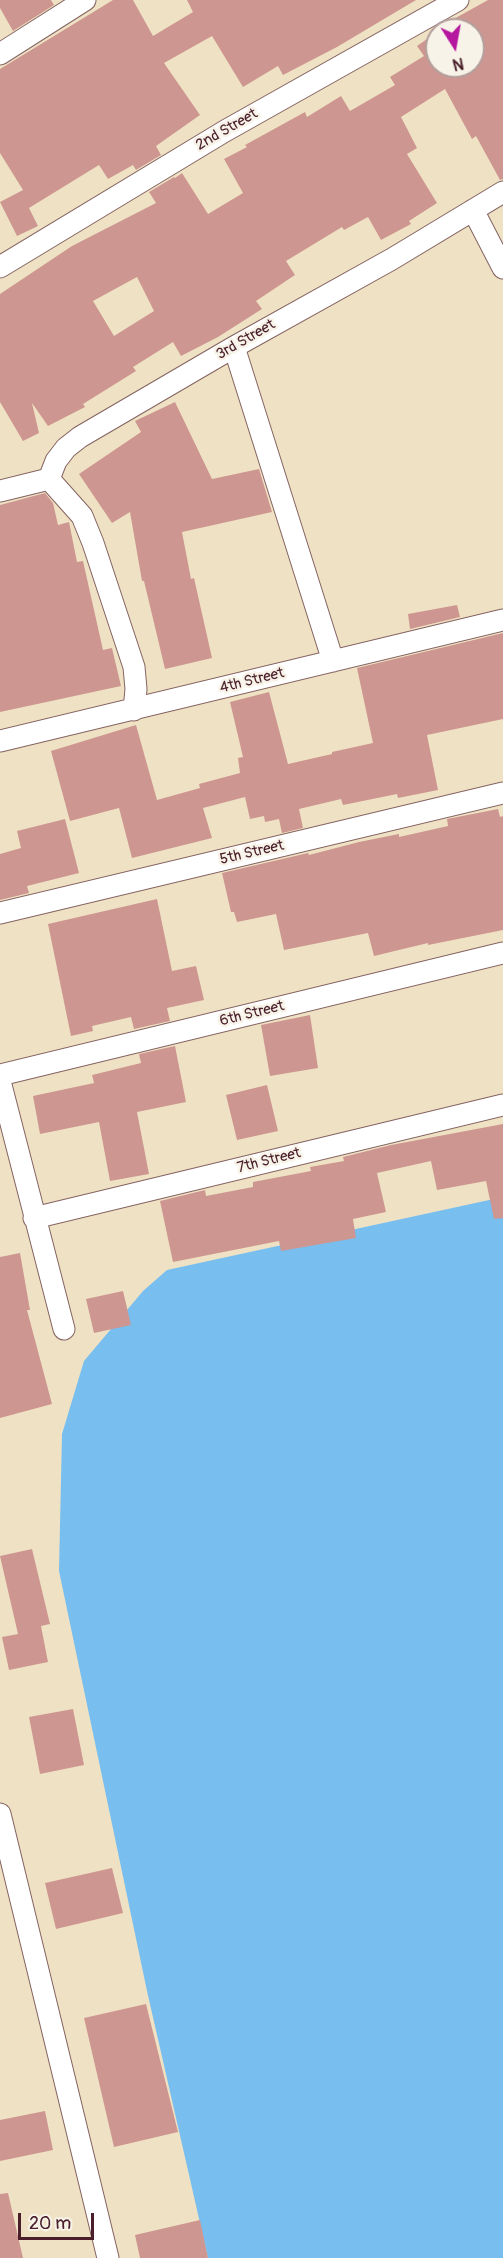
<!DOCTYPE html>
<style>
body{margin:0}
#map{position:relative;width:503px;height:2258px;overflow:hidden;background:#efe2c4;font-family:Pangolin,sans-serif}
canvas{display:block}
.north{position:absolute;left:425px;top:18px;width:60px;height:60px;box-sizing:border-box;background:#f7f3e8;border:2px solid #b29e9c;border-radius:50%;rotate:169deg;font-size:16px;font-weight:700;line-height:24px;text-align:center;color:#4a1f2b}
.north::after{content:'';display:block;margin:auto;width:21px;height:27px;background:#b5179e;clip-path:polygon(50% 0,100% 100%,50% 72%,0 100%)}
.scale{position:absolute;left:18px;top:2213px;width:76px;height:27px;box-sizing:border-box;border:3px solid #4a1f2b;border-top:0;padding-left:8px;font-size:18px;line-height:21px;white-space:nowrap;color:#4a1f2b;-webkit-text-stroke:4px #f7f3e8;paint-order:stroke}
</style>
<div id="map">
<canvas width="503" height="2258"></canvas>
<div class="north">N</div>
<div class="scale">20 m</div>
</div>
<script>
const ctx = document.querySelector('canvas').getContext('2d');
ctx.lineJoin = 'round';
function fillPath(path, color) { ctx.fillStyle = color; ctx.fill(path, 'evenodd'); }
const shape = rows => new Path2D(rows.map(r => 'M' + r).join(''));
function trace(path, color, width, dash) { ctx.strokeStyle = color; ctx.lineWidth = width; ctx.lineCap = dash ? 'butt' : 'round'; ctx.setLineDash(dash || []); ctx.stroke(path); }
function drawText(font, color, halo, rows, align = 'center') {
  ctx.font = font + ' Pangolin,sans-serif'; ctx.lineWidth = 5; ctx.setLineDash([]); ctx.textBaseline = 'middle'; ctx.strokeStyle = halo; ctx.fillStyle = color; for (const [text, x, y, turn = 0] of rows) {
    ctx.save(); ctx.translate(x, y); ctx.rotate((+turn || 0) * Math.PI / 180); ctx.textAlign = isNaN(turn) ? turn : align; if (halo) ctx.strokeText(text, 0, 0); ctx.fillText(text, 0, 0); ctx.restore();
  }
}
fillPath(shape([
 [503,1197,503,2258,208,2258,147,1991,59,1571,62,1434,84,1361,143,1291,167,1270]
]), '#78beef');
fillPath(shape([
 [0,0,51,0,54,5,13,31,0,8],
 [113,0,133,0,153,36,193,12,187,0,416,0,337,47,283,75,278,66,243,87,212,36,164,63,200,115,156,146,161,155,136,170,133,165,108,179,99,165,29,208,38,226,17,236,0,202,23,190,0,153,0,69],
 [488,0,503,0,503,179,500,180,476,136,472,139,445,89,401,117,417,148,407,154,437,203,409,221,411,224,381,240,368,217,344,230,342,227,286,261,295,275,256,301,262,309,218,337,181,356,173,342,133,367,136,371,83,404,85,407,48,426,32,403,39,433,23,441,0,402,0,294,72,246,156,203,149,192,174,177,175,178,182,173,208,214,243,193,224,159,247,147,245,145,305,112,307,117,341,96,350,111,395,85,390,77,424,56,417,46,437,32,437,66,473,66,473,30,440,30,444,27,443,25],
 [137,277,154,311,114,336,93,301],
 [175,402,212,479,259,469,272,512,182,532,191,579,194,578,212,658,165,669,144,581,142,581,130,512,112,523,79,474,141,432,135,421],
 [45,493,53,503,58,525,69,522,77,562,83,561,103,650,112,648,121,686,0,712,0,505],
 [457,605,460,617,410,629,408,614],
 [503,633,503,719,427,735,438,790,398,798,397,794,343,805,341,799,299,809,303,828,282,833,279,819,265,822,264,816,250,819,245,797,203,808,212,838,132,858,119,808,70,821,51,751,136,725,157,800,200,788,199,784,240,773,238,758,243,757,230,702,269,692,288,764,332,754,332,752,373,743,357,668],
 [498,809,500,817,503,816,503,930,428,945,428,943,374,956,368,933,284,950,276,914,237,922,234,912,231,912,222,873,308,853,309,855,359,842,399,834,399,837,448,826,447,819],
 [65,819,79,873,27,886,29,893,0,900,0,854,21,848,17,831],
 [157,899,172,971,196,966,204,1000,167,1008,170,1021,134,1029,131,1017,92,1026,93,1031,71,1036,48,924],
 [310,1015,318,1068,270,1076,261,1025],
 [175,1046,186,1102,137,1112,149,1174,110,1181,99,1122,40,1134,33,1096,94,1083,92,1075,141,1063,139,1054],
 [267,1085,278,1131,237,1140,226,1095],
 [503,1124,503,1218,494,1219,486,1181,437,1190,431,1161,377,1173,386,1212,353,1219,356,1238,281,1251,279,1241,173,1262,160,1201,205,1190,206,1196,253,1187,253,1182,311,1171,310,1167,344,1161,343,1157,391,1145],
 [20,1253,30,1310,27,1310,52,1404,0,1418,0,1257],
 [123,1291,131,1325,94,1333,86,1299],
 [32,1549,50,1624,41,1626,48,1662,9,1670,2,1637,18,1634,0,1556],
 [73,1709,84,1765,40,1774,29,1717],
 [112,1868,123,1913,56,1929,45,1883],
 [146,2004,178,2132,114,2147,84,2018],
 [45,2111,53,2150,0,2161,0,2120],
 [8,2193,23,2258,0,2258,0,2194],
 [200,2220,208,2258,140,2258,135,2235]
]), '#ce9690');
const minor = shape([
 [0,54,85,0],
 [473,210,503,268],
 [0,267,225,131,458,0],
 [234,347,333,661],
 [49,479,82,516,93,543,134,667,136,689,134,710],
 [0,491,49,479,56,461,66,448,80,437,234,347,392,259,503,192],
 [0,741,503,620],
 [0,913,503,793],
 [0,1075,503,953],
 [0,1081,64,1329],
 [34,1218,503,1105],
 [0,1814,108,2258]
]);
trace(minor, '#846361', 23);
trace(minor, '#fff', 21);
drawText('15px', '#4a1f2b', '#f7f3e8', [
 ["2nd Street",227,130,-30],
 ["3rd Street",246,340,-30],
 ["4th Street",252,681,-14],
 ["5th Street",252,853,-13],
 ["6th Street",252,1014,-14],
 ["7th Street",269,1161,-14]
]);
</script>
